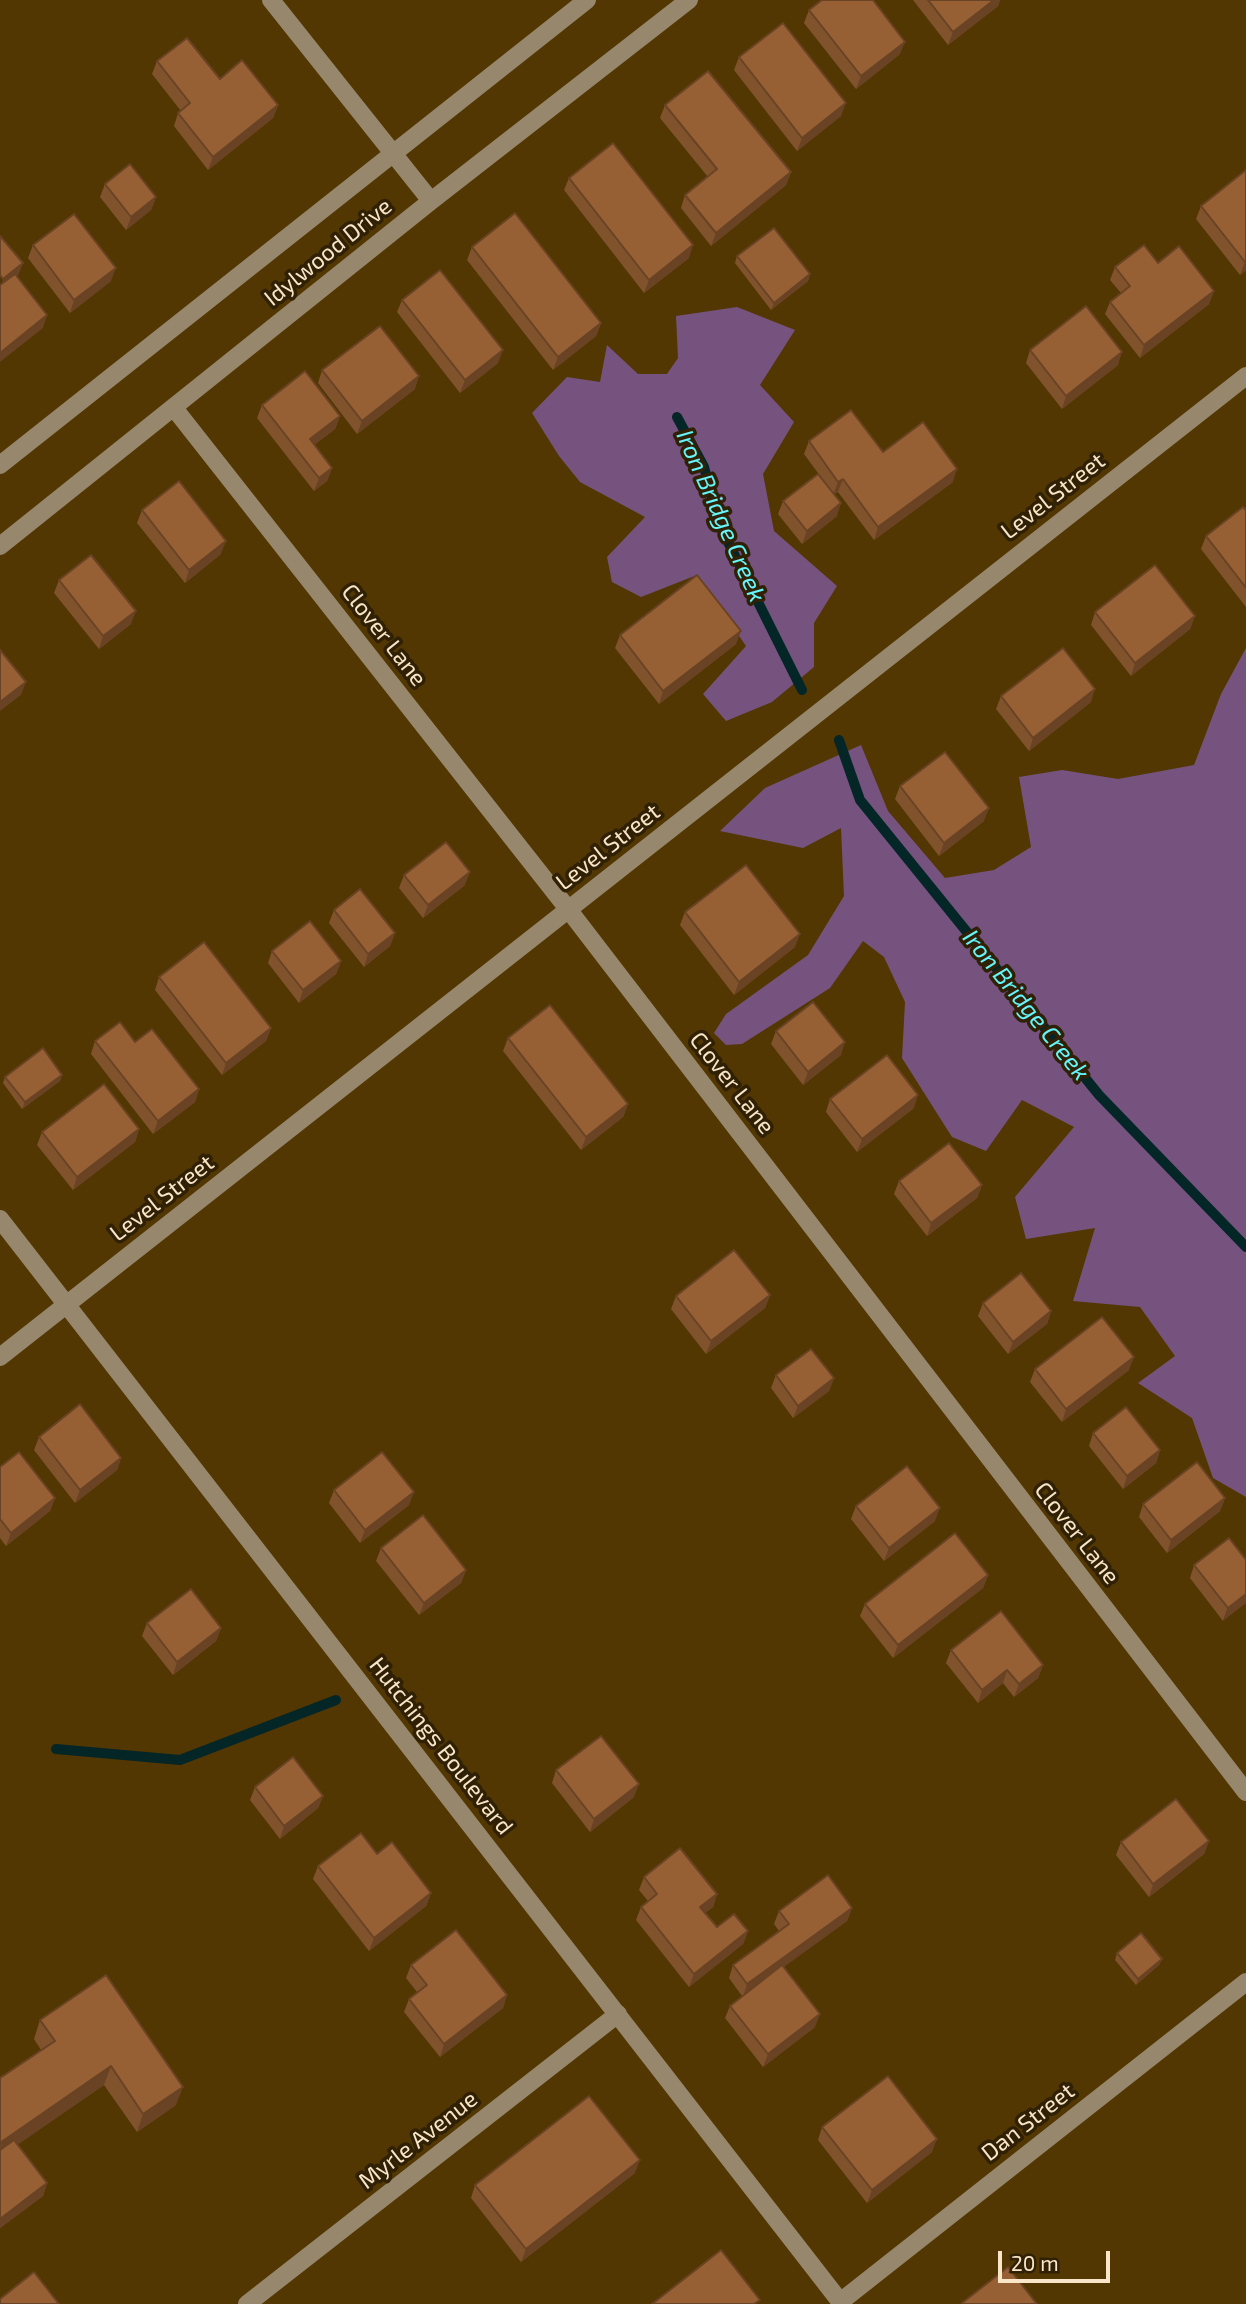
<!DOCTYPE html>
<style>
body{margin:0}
#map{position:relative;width:1246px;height:2304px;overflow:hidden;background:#523702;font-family:"Exo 2",sans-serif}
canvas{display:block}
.scale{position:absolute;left:998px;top:2251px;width:112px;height:32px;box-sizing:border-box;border:4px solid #f9e5c7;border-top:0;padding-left:9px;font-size:21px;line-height:24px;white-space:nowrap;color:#f9e5c7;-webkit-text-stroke:5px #302106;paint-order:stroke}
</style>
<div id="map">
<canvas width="1246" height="2304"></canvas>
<div class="scale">20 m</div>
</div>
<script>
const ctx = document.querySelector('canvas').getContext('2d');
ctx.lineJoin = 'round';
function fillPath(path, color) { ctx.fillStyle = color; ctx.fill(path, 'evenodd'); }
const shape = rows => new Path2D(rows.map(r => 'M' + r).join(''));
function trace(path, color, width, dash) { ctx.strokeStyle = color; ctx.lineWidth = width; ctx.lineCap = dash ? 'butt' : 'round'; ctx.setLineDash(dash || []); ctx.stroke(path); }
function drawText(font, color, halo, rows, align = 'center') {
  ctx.font = font + ' "Exo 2",sans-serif'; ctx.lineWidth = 7; ctx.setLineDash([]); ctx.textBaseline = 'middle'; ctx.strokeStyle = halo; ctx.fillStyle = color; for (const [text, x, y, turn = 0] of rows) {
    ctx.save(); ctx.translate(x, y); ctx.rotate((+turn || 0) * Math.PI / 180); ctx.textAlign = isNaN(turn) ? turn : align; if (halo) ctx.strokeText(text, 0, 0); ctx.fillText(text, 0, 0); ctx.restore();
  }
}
fillPath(shape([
 [737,307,795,330,760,385,794,422,763,474,774,531,837,586,814,623,814,667,772,702,726,721,703,694,746,646,697,575,641,597,612,582,607,557,645,517,580,482,559,456,532,413,567,377,600,382,607,345,638,374,667,374,678,358,676,316],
 [1246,648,1246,1497,1213,1478,1192,1418,1138,1383,1175,1356,1140,1307,1073,1301,1095,1228,1026,1239,1015,1197,1074,1127,1022,1100,986,1151,952,1137,902,1058,905,1002,884,957,863,941,830,988,742,1044,726,1045,714,1033,726,1014,808,955,844,896,841,828,803,848,720,831,765,788,861,745,888,811,945,878,994,870,1031,847,1019,777,1062,770,1118,779,1194,765,1221,694]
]), '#76537f');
trace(shape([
 [677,417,704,467,720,526,802,690],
 [839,740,860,800,1099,1095,1246,1247],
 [56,1749,180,1760,336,1700]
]), '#052627', 10);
trace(shape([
 [271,0,431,201],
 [174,408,568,909,1246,1792],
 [0,465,587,0],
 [0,546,431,201,689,0],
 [0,1219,842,2304],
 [0,1357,1246,376],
 [840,2302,1246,1982],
 [247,2304,618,2014]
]), '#97876d', 18);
fillPath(shape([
 [913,0,1000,0,998,6,948,45],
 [809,10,900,54,856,89,804,23],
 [739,57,841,116,797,151,734,70],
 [157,61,220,79,278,105,273,118,208,170,174,126,178,113,181,111,152,74],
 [665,105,791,172,786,185,711,246,681,208,685,195,708,177,660,118],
 [1246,170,1246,270,1240,275,1196,219,1201,206],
 [569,178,689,258,644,293,564,190],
 [105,184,156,197,151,210,126,230,100,197],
 [33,245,111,281,70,313,28,258],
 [472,247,601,323,596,336,553,370,467,260],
 [737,256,810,274,808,281,771,310,735,263],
 [1158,263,1214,291,1209,304,1140,358,1105,314,1110,302,1121,293,1110,280,1115,267],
 [402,300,498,363,460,393,397,312],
 [1030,350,1118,365,1062,409,1026,363],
 [322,370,415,389,357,434,318,383],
 [262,405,340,416,335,429,314,445,332,468,327,481,314,491,257,418],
 [809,441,953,482,874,540,838,492,834,494,837,516,802,544,778,514,783,501,821,477,804,454],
 [142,510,221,554,185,583,137,523],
 [1246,510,1246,607,1201,549,1206,536],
 [59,580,131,624,99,649,54,593],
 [1095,612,1195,616,1190,629,1131,676,1091,625],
 [620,635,736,644,659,704,615,648],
 [1001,696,1091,702,1029,751,996,709],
 [900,786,984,821,939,856,895,799],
 [404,875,465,885,423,918,399,888],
 [334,910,395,933,390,946,364,967,329,923],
 [685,912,795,947,734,995,680,925],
 [272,951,341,961,336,974,299,1003,268,963],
 [159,977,271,1028,266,1041,222,1075,155,990],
 [776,1031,841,1055,803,1085,771,1044],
 [508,1038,628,1104,623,1117,581,1150,503,1051],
 [95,1041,135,1042,199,1089,195,1102,153,1134,91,1054],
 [62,1075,60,1081,22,1109,3,1083,5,1077],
 [830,1099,914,1108,857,1152,826,1112],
 [139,1129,135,1142,73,1190,37,1145,42,1132],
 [899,1181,982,1185,977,1198,927,1236,894,1194],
 [770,1295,765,1308,706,1354,671,1309,676,1296],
 [983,1303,1051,1311,1047,1324,1008,1354,978,1316],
 [1035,1369,1129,1370,1062,1422,1030,1382],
 [776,1375,834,1378,829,1391,793,1418,771,1388],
 [1093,1433,1160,1450,1156,1463,1123,1489,1089,1446],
 [39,1437,121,1458,117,1470,75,1503,34,1450],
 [0,1467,55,1498,50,1511,6,1546,0,1538],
 [334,1490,409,1505,360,1543,329,1503],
 [1225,1498,1220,1511,1167,1553,1139,1517,1143,1504],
 [856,1506,935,1521,884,1561,851,1519],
 [381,1548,466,1570,461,1583,419,1615,376,1561],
 [1246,1560,1223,1621,1190,1578,1194,1565],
 [988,1575,983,1588,893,1658,860,1616,865,1604],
 [147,1623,221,1628,216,1641,173,1675,142,1636],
 [951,1650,1043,1665,1038,1678,1014,1697,1003,1683,978,1703,946,1663],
 [556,1770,634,1797,590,1832,552,1783],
 [255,1787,323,1796,318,1808,280,1839,250,1800],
 [1209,1841,1204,1854,1149,1897,1116,1855,1121,1842],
 [377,1854,431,1893,426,1906,369,1951,313,1879,318,1866],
 [644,1877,717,1894,713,1907,705,1913,717,1927,748,1931,743,1944,689,1987,636,1920,641,1907,648,1901,639,1890],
 [852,1908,847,1921,783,1967,815,2027,763,2067,725,2018,730,2006,742,1996,729,1978,733,1965,779,1931,774,1924,779,1911],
 [1117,1953,1162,1959,1159,1965,1136,1985,1115,1960],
 [411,1965,507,1995,503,2008,440,2057,404,2012,409,1999,417,1992,406,1978],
 [40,2020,176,2105,137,2132,104,2085,18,2144,47,2183,43,2196,0,2228,0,2078,41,2050,34,2039],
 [822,2127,932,2152,867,2203,818,2140],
 [635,2173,521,2262,471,2198,475,2185]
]), '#81532d');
fillPath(shape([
 [994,0,1000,0,998,6,948,45,953,32],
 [905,42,900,54,856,89,861,76],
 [846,103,841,116,797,151,802,138],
 [278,105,273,118,208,170,213,157],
 [791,172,786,185,711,246,716,233],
 [156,197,151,210,126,230,131,217],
 [693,245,689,258,644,293,649,280],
 [1246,261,1246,270,1240,275,1245,262],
 [23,263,18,276,0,291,3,279],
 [116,268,111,281,70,313,74,300],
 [810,274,808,281,771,310,774,303],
 [1214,291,1209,304,1140,358,1144,345],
 [47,315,43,328,0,362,0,353],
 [601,323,596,336,553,370,558,357],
 [503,350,498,363,460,393,465,380],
 [1122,352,1118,365,1062,409,1066,396],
 [419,376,415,389,357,434,362,421],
 [340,416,335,429,305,452,310,439],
 [332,468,327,481,314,491,319,478],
 [957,469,953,482,874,540,878,527],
 [843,479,838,492,833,495,838,482],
 [841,503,837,516,802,544,807,531],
 [226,541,221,554,185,583,189,570],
 [136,611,131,624,99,649,103,636],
 [1195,616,1190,629,1131,676,1135,663],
 [741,631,736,644,659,704,663,691],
 [26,682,21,695,0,711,0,702],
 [1095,689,1091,702,1029,751,1033,738],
 [989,808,984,821,939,856,944,843],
 [470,872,465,885,423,918,428,905],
 [395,933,390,946,364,967,368,954],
 [800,934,795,947,734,995,739,982],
 [341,961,336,974,299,1003,303,990],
 [271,1028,266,1041,222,1075,226,1063],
 [845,1042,841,1055,803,1085,808,1072],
 [62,1075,60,1081,22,1109,25,1102],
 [199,1089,195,1102,153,1134,158,1121],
 [918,1095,914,1108,857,1152,862,1139],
 [628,1104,623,1117,581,1150,586,1137],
 [139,1129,135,1142,73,1190,77,1177],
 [982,1185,977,1198,927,1236,931,1223],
 [770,1295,765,1308,706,1354,711,1341],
 [1051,1311,1047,1324,1008,1354,1013,1342],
 [1134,1357,1129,1370,1062,1422,1066,1409],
 [834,1378,829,1391,793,1418,798,1406],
 [1160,1450,1156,1463,1123,1489,1127,1476],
 [121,1458,117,1470,75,1503,80,1490],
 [414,1492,409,1505,360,1543,365,1530],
 [55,1498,50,1511,6,1546,11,1533],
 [1225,1498,1220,1511,1167,1553,1171,1540],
 [940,1508,935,1521,884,1561,889,1548],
 [466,1570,461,1583,419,1615,424,1603],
 [988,1575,983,1588,893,1658,898,1645],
 [1246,1594,1246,1603,1223,1621,1228,1608],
 [221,1628,216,1641,173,1675,177,1662],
 [1043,1665,1038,1678,1014,1697,1019,1684],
 [1007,1670,1003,1683,978,1703,982,1690],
 [639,1784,634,1797,590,1832,594,1819],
 [323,1796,318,1808,280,1839,284,1826],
 [1209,1841,1204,1854,1149,1897,1153,1884],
 [431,1893,426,1906,369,1951,374,1938],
 [717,1894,713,1907,695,1920,700,1907],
 [852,1908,847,1921,743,1997,747,1984],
 [748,1931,743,1944,689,1987,694,1974],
 [1162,1959,1159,1965,1136,1985,1138,1979],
 [507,1995,503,2008,440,2057,444,2044],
 [820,2014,815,2027,763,2067,768,2054],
 [111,2066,104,2085,0,2157,0,2143],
 [183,2087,176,2105,137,2132,143,2114],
 [937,2139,932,2152,867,2203,872,2190],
 [640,2160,635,2173,521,2262,526,2249],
 [47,2183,43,2196,0,2228,0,2219]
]), '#694324');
const building = shape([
 [822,0,873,0,905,42,861,76,809,10,822,0],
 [928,0,994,0,953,32,928,0],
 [783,23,846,103,802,138,739,57,783,23],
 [187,38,220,79,242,60,278,105,213,157,178,113,190,103,157,61,187,38],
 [708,71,791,172,716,233,685,195,717,169,665,105,708,71],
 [613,143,693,245,649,280,569,178,613,143],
 [130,164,156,197,131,217,105,184,130,164],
 [1246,170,1246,261,1245,262,1201,206,1246,170],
 [515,213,601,323,558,357,472,247,515,213],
 [74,214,116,268,74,300,33,245,74,214],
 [774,228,810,274,774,303,737,256,774,228],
 [0,236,23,263,3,279,0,275,0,236],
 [1144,245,1158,263,1179,246,1214,291,1144,345,1110,302,1130,286,1115,267,1144,245],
 [440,270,503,350,465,380,402,300,440,270],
 [15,274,47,315,0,353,0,285,15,274],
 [1086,306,1122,352,1066,396,1030,350,1086,306],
 [380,326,419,376,362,421,322,370,380,326],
 [305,371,340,416,310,439,332,468,319,478,262,405,305,371],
 [851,410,883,452,923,422,957,469,878,527,843,479,838,482,809,441,851,410],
 [818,474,841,503,807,531,783,501,818,474],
 [179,481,226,541,189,570,142,510,179,481],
 [1243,507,1246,510,1246,588,1206,536,1243,507],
 [91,555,136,611,103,636,59,580,91,555],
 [1155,565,1195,616,1135,663,1095,612,1155,565],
 [697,575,741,631,663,691,620,635,697,575],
 [1063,648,1095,689,1033,738,1001,696,1063,648],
 [0,650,26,682,0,702,0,650],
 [945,752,989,808,944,843,900,786,945,752],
 [446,842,470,872,428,905,404,875,446,842],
 [746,865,800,934,739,982,685,912,746,865],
 [360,889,395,933,368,954,334,910,360,889],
 [310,921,341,961,303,990,272,951,310,921],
 [204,942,271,1028,226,1063,159,977,204,942],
 [813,1002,845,1042,808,1072,776,1031,813,1002],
 [550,1005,628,1104,586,1137,508,1038,550,1005],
 [120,1022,135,1042,152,1029,199,1089,158,1121,95,1041,120,1022],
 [43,1048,62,1075,25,1102,5,1077,43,1048],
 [887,1055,918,1095,862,1139,830,1099,887,1055],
 [104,1084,139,1129,77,1177,42,1132,104,1084],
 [949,1143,982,1185,931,1223,899,1181,949,1143],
 [734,1250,770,1295,711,1341,676,1296,734,1250],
 [1021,1273,1051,1311,1013,1342,983,1303,1021,1273],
 [1102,1317,1134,1357,1066,1409,1035,1369,1102,1317],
 [811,1349,834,1378,798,1406,776,1375,811,1349],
 [80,1404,121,1458,80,1490,39,1437,80,1404],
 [1126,1407,1160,1450,1127,1476,1093,1433,1126,1407],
 [19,1452,55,1498,11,1533,0,1519,0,1467,19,1452],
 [382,1452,414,1492,365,1530,334,1490,382,1452],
 [1197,1462,1225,1498,1171,1540,1143,1504,1197,1462],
 [907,1466,940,1508,889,1548,856,1506,907,1466],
 [423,1515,466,1570,424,1603,381,1548,423,1515],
 [955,1533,988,1575,898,1645,865,1604,955,1533],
 [1229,1538,1246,1560,1246,1594,1228,1608,1194,1565,1229,1538],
 [191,1589,221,1628,177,1662,147,1623,191,1589],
 [1001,1611,1043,1665,1019,1684,1007,1670,982,1690,951,1650,1001,1611],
 [601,1736,639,1784,594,1819,556,1770,601,1736],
 [293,1757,323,1796,284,1826,255,1787,293,1757],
 [1176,1799,1209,1841,1153,1884,1121,1842,1176,1799],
 [361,1833,377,1854,392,1842,431,1893,374,1938,318,1866,361,1833],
 [680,1848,717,1894,700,1907,717,1927,734,1914,748,1931,694,1974,641,1907,657,1894,644,1877,680,1848],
 [828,1875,852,1908,747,1984,733,1965,789,1924,779,1911,828,1875],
 [456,1930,507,1995,444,2044,409,1999,427,1985,411,1965,456,1930],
 [1141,1933,1162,1959,1138,1979,1117,1953,1141,1933],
 [782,1965,820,2014,768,2054,730,2006,782,1965],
 [106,1975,183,2087,143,2114,111,2066,0,2143,0,2078,55,2041,40,2020,106,1975],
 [888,2076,937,2139,872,2190,822,2127,888,2076],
 [589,2096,640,2160,526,2249,475,2185,589,2096],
 [14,2140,47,2183,0,2219,0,2150,14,2140],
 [721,2250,760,2300,754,2304,652,2304,721,2250],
 [1008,2267,1037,2304,963,2304,962,2303,1008,2267],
 [34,2272,59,2304,0,2304,0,2299,34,2272]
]);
fillPath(building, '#966034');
trace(building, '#694324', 2);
drawText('23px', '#f9e5c7', '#302106', [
 ["Idylwood Drive",328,252,-39],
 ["Level Street",1053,496,-38],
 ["Clover Lane",384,635,52],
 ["Level Street",608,847,-38],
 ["Clover Lane",732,1083,52],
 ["Level Street",162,1198,-38],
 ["Clover Lane",1077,1533,52],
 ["Hutchings Boulevard",441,1746,52],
 ["Dan Street",1028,2122,-38],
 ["Myrle Avenue",418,2140,-38]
]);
drawText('italic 24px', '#65f5fb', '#302106', [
 ["Iron Bridge Creek",721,516,66],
 ["Iron Bridge Creek",1026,1005,51]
]);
</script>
